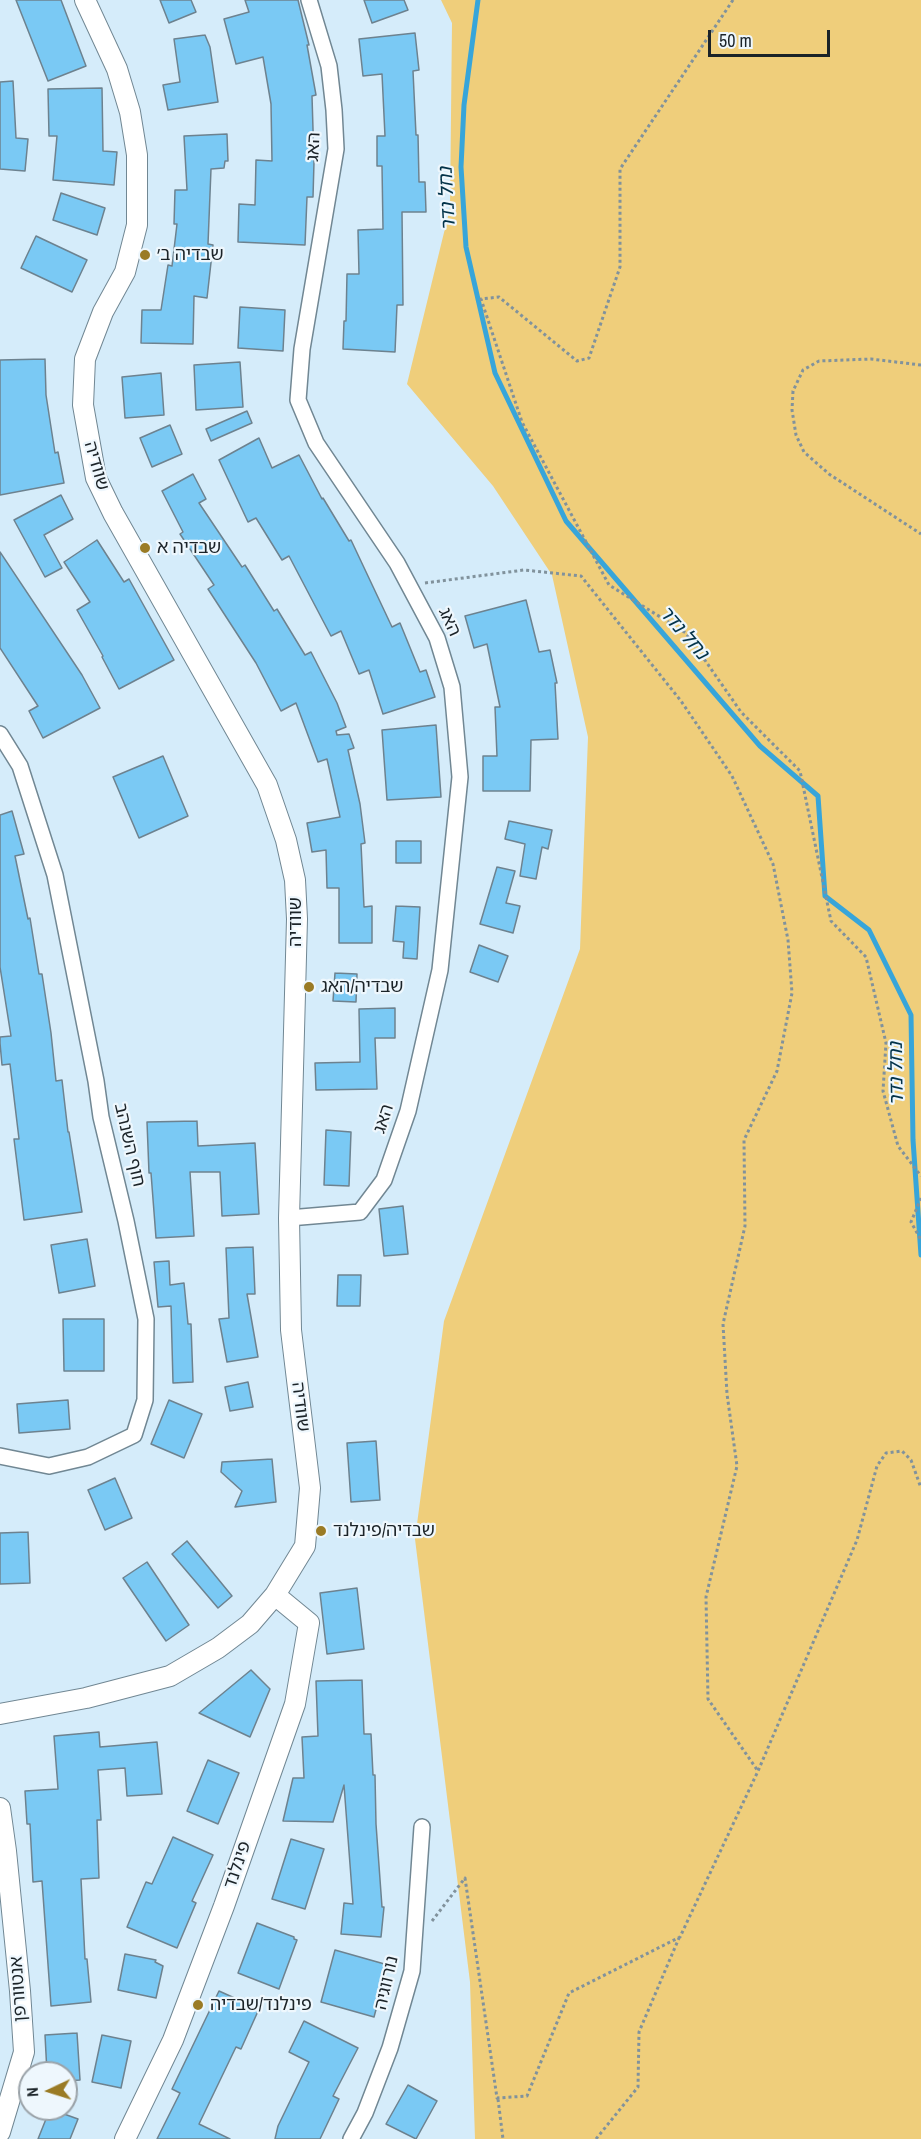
<!DOCTYPE html>
<meta charset="utf-8">
<style>
body{margin:0}
#map{position:relative;width:921px;height:2139px;overflow:hidden;background:#d5ecfa;font-family:"Archivo Narrow",sans-serif}
canvas{display:block}
.north{position:absolute;left:18px;top:2061px;width:60px;height:60px;box-sizing:border-box;background:#eef7fd;border:2px solid #9aa2a8;border-radius:50%;rotate:266deg;font-size:16px;font-weight:700;line-height:24px;text-align:center;color:#1b2328}
.north::after{content:'';display:block;margin:auto;width:21px;height:27px;background:#9a7b25;clip-path:polygon(50% 0,100% 100%,50% 72%,0 100%)}
.scale{position:absolute;left:708px;top:30px;width:122px;height:27px;box-sizing:border-box;border:3px solid #1b2328;border-top:0;padding-left:8px;font-size:18px;line-height:21px;white-space:nowrap;color:#1b2328;-webkit-text-stroke:4px #eef7fd;paint-order:stroke}
</style>
<div id="map">
<canvas width="921" height="2139"></canvas>
<div class="north">N</div>
<div class="scale">50 m</div>
</div>
<script>
const ctx = document.querySelector('canvas').getContext('2d');
ctx.lineJoin = 'round';
function fillPath(path, color) { ctx.fillStyle = color; ctx.fill(path, 'evenodd'); }
const shape = rows => new Path2D(rows.map(r => 'M' + r).join(''));
function trace(path, color, width, dash) { ctx.strokeStyle = color; ctx.lineWidth = width; ctx.lineCap = dash ? 'butt' : 'round'; ctx.setLineDash(dash || []); ctx.stroke(path); }
function drawText(font, color, halo, rows, align = 'center') {
  ctx.font = font + ' "Archivo Narrow","Noto Sans Hebrew",sans-serif'; ctx.lineWidth = 4.5; ctx.setLineDash([]); ctx.textBaseline = 'middle'; ctx.strokeStyle = halo; ctx.fillStyle = color; for (const [text, x, y, turn = 0] of rows) {
    ctx.save(); ctx.translate(x, y); ctx.rotate((+turn || 0) * Math.PI / 180); ctx.textAlign = isNaN(turn) ? turn : align; if (halo) ctx.strokeText(text, 0, 0); ctx.fillText(text, 0, 0); ctx.restore();
  }
}
fillPath(shape([
 [441,0,921,0,921,2139,475,2139,470,1982,415,1539,444,1321,580,949,588,737,552,575,493,486,407,384,450,208,452,23]
]), '#efce7b');
trace(shape([
 [478,0,464,105,461,167,466,247,495,373,566,521,760,746,818,796,825,896,869,930,911,1015,913,1140,921,1255]
]), '#37a5da', 5);
const building = shape([
 [16,0,61,0,86,66,48,81,16,0],
 [160,0,191,0,196,12,169,23,160,0],
 [245,0,298,0,309,45,307,45,316,95,312,96,314,162,313,197,307,197,305,245,238,242,239,204,255,205,256,160,272,161,271,104,263,57,236,64,224,19,249,12,245,0],
 [364,0,404,0,408,10,372,23,364,0],
 [415,33,419,70,413,71,416,135,418,135,419,182,425,182,426,212,402,212,403,305,397,305,395,352,343,349,344,321,346,321,347,274,359,274,358,230,383,229,382,166,377,166,377,136,385,136,382,74,363,76,359,39,415,33],
 [205,35,210,47,218,102,168,110,163,85,180,82,174,39,205,35],
 [13,81,16,138,28,139,25,171,0,169,0,82,13,81],
 [102,88,103,151,117,152,114,185,53,180,57,136,49,136,48,89,102,88],
 [227,134,228,161,225,161,224,168,211,169,208,244,213,245,207,298,194,296,193,344,141,343,142,310,161,310,168,265,172,266,177,224,174,224,175,190,187,190,184,136,227,134],
 [61,193,105,208,97,235,53,220,61,193],
 [36,236,87,260,72,292,21,268,36,236],
 [240,307,285,310,283,351,238,348,240,307],
 [45,359,46,395,55,453,58,452,64,483,0,495,0,360,45,359],
 [240,362,243,407,196,410,194,365,240,362],
 [161,373,164,415,125,418,122,377,161,373],
 [247,411,252,423,211,441,206,429,247,411],
 [170,425,182,454,152,467,140,438,170,425],
 [259,438,272,468,299,455,322,499,323,498,349,541,351,540,392,627,400,623,420,672,426,670,435,697,383,714,369,670,359,674,341,631,331,636,289,556,282,560,256,518,248,522,219,460,259,438],
 [193,474,206,499,199,503,242,567,245,565,274,611,277,609,305,655,311,652,337,703,346,727,336,731,337,735,349,734,354,748,348,750,360,804,365,843,361,844,364,907,372,906,372,943,339,943,339,888,327,888,326,850,312,852,307,823,340,817,327,759,318,762,296,703,281,711,256,663,208,589,214,585,180,534,183,532,162,491,193,474],
 [61,495,73,519,44,535,62,568,45,577,14,520,61,495],
 [97,540,124,582,129,579,174,660,119,689,102,657,103,656,77,610,90,602,64,562,97,540],
 [0,552,82,675,100,708,43,738,29,711,38,706,0,648,0,552],
 [526,600,539,652,550,650,557,683,555,683,558,739,531,740,530,791,483,791,483,756,497,756,495,707,500,707,487,644,474,648,465,616,526,600],
 [436,725,441,797,387,800,382,730,436,725],
 [163,756,188,816,139,838,113,777,163,756],
 [12,811,24,854,15,856,28,919,30,918,39,974,42,974,51,1033,56,1081,62,1080,68,1132,69,1132,82,1212,24,1220,14,1139,19,1139,10,1064,2,1065,0,1043,0,1037,11,1036,0,967,0,815,12,811],
 [509,821,552,830,548,849,542,847,536,879,520,876,525,844,505,839,509,821],
 [396,841,421,841,421,863,396,863,396,841],
 [497,867,515,871,506,903,520,906,513,933,480,924,497,867],
 [396,906,420,907,417,959,403,958,404,942,393,941,396,906],
 [479,945,508,956,498,982,470,972,479,945],
 [335,973,357,974,356,1002,333,1001,335,973],
 [395,1008,395,1038,375,1038,377,1089,316,1090,315,1063,360,1062,359,1009,395,1008],
 [197,1121,198,1146,255,1143,259,1214,222,1216,220,1172,190,1172,194,1236,156,1238,151,1173,149,1173,147,1122,197,1121],
 [326,1130,351,1132,349,1186,324,1185,326,1130],
 [403,1206,408,1254,384,1256,379,1209,403,1206],
 [87,1239,95,1286,59,1293,51,1245,87,1239],
 [253,1247,255,1294,247,1294,258,1357,227,1362,219,1319,229,1318,226,1248,253,1247],
 [169,1261,170,1285,184,1283,188,1324,191,1324,193,1382,173,1383,171,1306,158,1307,154,1262,169,1261],
 [338,1275,361,1275,360,1306,337,1306,338,1275],
 [63,1319,104,1319,104,1371,64,1371,63,1319],
 [248,1382,253,1407,230,1411,225,1387,248,1382],
 [68,1400,70,1429,19,1433,17,1404,68,1400],
 [169,1400,202,1414,184,1458,151,1444,169,1400],
 [376,1441,380,1500,351,1502,347,1443,376,1441],
 [272,1459,276,1502,235,1507,242,1491,221,1472,222,1462,272,1459],
 [115,1478,132,1518,105,1530,88,1490,115,1478],
 [28,1532,30,1583,0,1584,0,1533,28,1532],
 [187,1541,232,1596,218,1608,172,1554,187,1541],
 [147,1562,189,1625,166,1641,123,1578,147,1562],
 [357,1588,364,1649,327,1654,320,1593,357,1588],
 [251,1670,270,1689,250,1737,199,1713,251,1670],
 [362,1680,364,1734,371,1734,373,1775,375,1775,376,1824,382,1907,384,1907,381,1937,341,1934,344,1903,353,1904,344,1785,333,1822,283,1821,293,1778,304,1778,302,1737,318,1736,316,1681,362,1680],
 [99,1732,100,1747,157,1742,162,1794,127,1796,125,1768,98,1770,101,1820,97,1820,99,1878,81,1879,85,1959,87,1959,91,2002,51,2006,42,1881,33,1882,30,1824,27,1824,25,1791,58,1789,54,1736,99,1732],
 [208,1760,239,1773,218,1824,187,1811,208,1760],
 [173,1837,213,1855,192,1901,196,1903,177,1948,127,1927,146,1882,152,1884,173,1837],
 [291,1839,324,1849,305,1909,272,1899,291,1839],
 [257,1923,294,1937,294,1939,297,1940,279,1989,238,1973,257,1923],
 [335,1950,388,1965,374,2017,321,2002,335,1950],
 [125,1954,156,1960,155,1962,163,1966,156,1998,118,1990,125,1954],
 [219,1991,259,2009,241,2049,236,2047,199,2124,230,2139,157,2139,180,2093,172,2089,219,1991],
 [304,2021,358,2048,333,2096,339,2099,320,2139,275,2139,278,2126,309,2062,289,2052,304,2021],
 [77,2033,80,2080,66,2081,66,2073,47,2073,45,2035,77,2033],
 [102,2035,131,2041,121,2088,92,2082,102,2035],
 [408,2085,437,2101,416,2139,386,2124,408,2085],
 [50,2109,78,2119,70,2139,38,2139,50,2109]
]);
fillPath(building, '#7ac9f4');
trace(building, '#6d828f', 1.5);
const minor = shape([
 [0,734,20,766,55,875,96,1081,101,1117,126,1221,146,1319,145,1400,134,1435,88,1457,49,1466,0,1456],
 [289,1218,360,1212,384,1180,408,1111,440,970,460,777,452,687,437,638,397,563,316,443,298,400,302,349,336,149,334,110,329,66,309,0],
 [351,2139,365,2113,390,2048,412,1971,422,1827]
]);
const tertiary = shape([
 [0,1714,86,1698,170,1676,218,1648,250,1624,275,1595,305,1546,310,1488,291,1330,289,1218,297,919,295,880,286,840,267,785,113,513,96,478,83,405,85,359,103,312,125,272,137,225,137,155,130,112,117,69,85,0],
 [0,1808,6,1851,20,1991,24,2052,0,2132],
 [125,2139,173,2040,224,1906,295,1704,309,1623,275,1595]
]);
trace(minor, '#718793', 18);
trace(tertiary, '#718793', 22);
trace(shape([
 [733,0,620,169,620,267,589,358,577,361,499,297,481,299,522,422,609,585,686,633,741,712,800,771,831,921,866,957,886,1043,883,1091,898,1146,921,1176],
 [921,365,871,359,819,361,803,370,793,391,792,410,796,435,804,452,829,474,921,534],
 [425,583,524,570,581,576,681,701,732,776,773,864,788,940,792,993,777,1071,744,1140,745,1226,723,1324,727,1394,737,1466,706,1597,708,1699,758,1771],
 [921,1198,911,1222,921,1240],
 [432,1921,465,1878,497,2098,527,2096,569,1993,680,1937,758,1771,857,1540,877,1466,886,1453,902,1451,911,1460,921,1488],
 [498,2099,503,2139],
 [596,2139,638,2087,639,2032,679,1938]
]), '#81929c', 3, [3, 3]);
trace(minor, '#fff', 15);
trace(tertiary, '#fff', 20);
for (const [x, y, r, color] of [
 [145,255,6,"#9a7b25"],
 [145,548,6,"#9a7b25"],
 [309,987,6,"#9a7b25"],
 [321,1531,6,"#9a7b25"],
 [198,2005,6,"#9a7b25"]
]) { const dot = new Path2D(); dot.arc(x, y, r, 0, 2 * Math.PI); ctx.fillStyle = color; ctx.fill(dot); trace(dot, '#eef7fd', 2); }
drawText('18px', '#1b2328', '#eef7fd', [
 ["האג",314,147,-87],
 ["שוודיה",96,466,74],
 ["האג",449,622,65],
 ["שוודיה",296,922,-90],
 ["האג",384,1119,-72],
 ["חוף השנהב",129,1145,77],
 ["שוודיה",300,1407,83],
 ["פינלנד",238,1865,-71],
 ["נורווגיה",387,1983,-77],
 ["אנטוורפן",19,1989,-94]
]);
drawText('18px', '#1b2328', '#eef7fd', [
 ["שבדיה ב׳",157,255],
 ["שבדיה א",157,548],
 ["שבדיה/האג",321,987],
 ["שבדיה/פינלנד",333,1531],
 ["פינלנד/שבדיה",210,2005]
], 'left');
drawText('italic 20px', '#033349', '#eef7fd', [
 ["נחל נדר",448,199,-93],
 ["נחל נדר",683,633,49],
 ["נחל נדר",897,1074,-91]
]);
</script>
